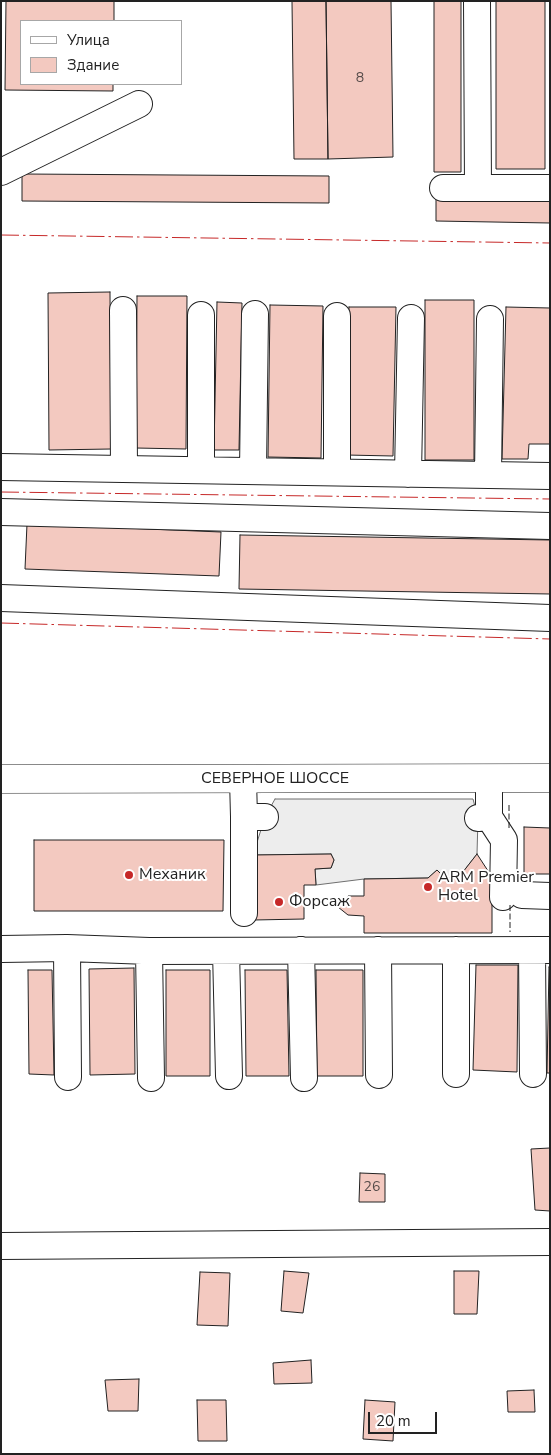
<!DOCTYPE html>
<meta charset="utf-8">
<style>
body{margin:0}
#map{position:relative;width:551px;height:1455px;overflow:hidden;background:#fff;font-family:"Nunito Sans",sans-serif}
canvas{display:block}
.frame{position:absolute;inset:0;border:2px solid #222;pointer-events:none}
.legend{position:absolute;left:20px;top:20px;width:162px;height:65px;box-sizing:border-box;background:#fff;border:1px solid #a7a7a7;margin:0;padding:6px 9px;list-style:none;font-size:15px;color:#222}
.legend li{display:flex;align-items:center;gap:10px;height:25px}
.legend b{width:25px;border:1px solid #a7a7a7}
.scale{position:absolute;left:368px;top:1412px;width:69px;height:22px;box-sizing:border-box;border:2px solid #222;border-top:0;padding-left:6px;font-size:15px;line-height:18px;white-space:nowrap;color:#222;-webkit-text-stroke:4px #fff;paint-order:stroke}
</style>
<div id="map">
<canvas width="551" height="1455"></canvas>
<div class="frame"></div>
<ul class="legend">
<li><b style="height:6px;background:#fff"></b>Улица</li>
<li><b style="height:14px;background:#f3c9c0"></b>Здание</li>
</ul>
<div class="scale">20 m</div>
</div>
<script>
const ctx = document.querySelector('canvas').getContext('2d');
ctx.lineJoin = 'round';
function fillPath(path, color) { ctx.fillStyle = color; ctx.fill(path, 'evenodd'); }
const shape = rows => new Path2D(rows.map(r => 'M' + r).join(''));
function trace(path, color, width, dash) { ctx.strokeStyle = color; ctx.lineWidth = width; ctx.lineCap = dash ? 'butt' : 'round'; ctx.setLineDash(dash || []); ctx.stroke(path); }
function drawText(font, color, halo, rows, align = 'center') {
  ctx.font = font + ' "Nunito Sans",sans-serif'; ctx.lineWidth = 4; ctx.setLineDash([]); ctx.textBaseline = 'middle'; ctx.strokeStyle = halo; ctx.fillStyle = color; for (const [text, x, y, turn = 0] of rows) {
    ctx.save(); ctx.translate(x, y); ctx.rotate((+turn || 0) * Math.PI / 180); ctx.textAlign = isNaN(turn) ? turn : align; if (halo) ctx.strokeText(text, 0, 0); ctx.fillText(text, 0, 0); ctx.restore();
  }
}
const parking = shape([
 [275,799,473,799,478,818,477,854,459,877,445,878,437,870,428,878,364,879,316,885,315,869,331,868,334,860,331,854,253,855,265,817,275,799]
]);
fillPath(parking, '#ededed');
trace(parking, '#6f6f6f', 1);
const building = shape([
 [6,1,114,1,114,21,21,21,21,84,113,84,113,91,5,90,6,1],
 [292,1,326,1,328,159,294,159,292,1],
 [326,1,391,1,393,157,328,159,326,1],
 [434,1,461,1,461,172,434,172,434,1],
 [496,1,545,1,545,169,496,169,496,1],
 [22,174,329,176,329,203,22,201,22,174],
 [436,196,550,198,550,223,436,221,436,196],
 [110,292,111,449,49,450,48,293,110,292],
 [137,296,187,296,186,449,136,448,137,296],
 [425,300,474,300,474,460,425,460,425,300],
 [217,302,242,303,239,450,214,450,217,302],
 [270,305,323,306,321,458,268,457,270,305],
 [349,307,396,307,393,456,346,455,349,307],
 [506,307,550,308,550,444,529,444,528,459,502,459,506,307],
 [27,524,221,532,219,576,25,569,27,524],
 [240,535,550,540,550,594,239,589,240,535],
 [524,827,550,828,550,874,524,874,524,827],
 [34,840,224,840,223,911,34,911,34,840],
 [331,854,334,860,331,868,315,869,316,885,304,885,304,919,254,920,253,855,331,854],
 [477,854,492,877,492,933,364,933,364,916,348,915,338,907,348,896,364,896,364,879,428,878,437,870,445,878,459,877,477,854],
 [476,965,518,965,517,1072,473,1070,476,965],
 [549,967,550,967,550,1073,547,1073,549,967],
 [134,968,135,1074,90,1075,89,969,134,968],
 [28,970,52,970,54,1075,29,1074,28,970],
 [166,970,210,970,210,1076,166,1076,166,970],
 [245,970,287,970,289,1076,246,1076,245,970],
 [316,970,363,970,363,1076,317,1076,316,970],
 [550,1148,550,1211,535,1210,531,1149,550,1148],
 [360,1173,385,1174,385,1202,359,1202,360,1173],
 [284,1271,309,1273,303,1313,281,1311,284,1271],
 [454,1271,479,1271,477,1314,454,1314,454,1271],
 [200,1272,230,1273,228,1326,197,1325,200,1272],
 [311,1360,312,1383,274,1384,273,1363,311,1360],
 [139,1379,138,1411,108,1411,105,1380,139,1379],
 [534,1390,535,1412,508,1412,507,1391,534,1390],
 [197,1400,226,1400,227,1441,198,1441,197,1400],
 [365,1400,395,1402,393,1441,363,1439,365,1400]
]);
fillPath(building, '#f3c9c0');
trace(building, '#222', 1);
const minor = shape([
 [477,1,478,188],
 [1,172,139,104],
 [443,188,550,188],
 [123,310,124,469],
 [201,315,201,470],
 [1,467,550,476],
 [253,471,255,314],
 [337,472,337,316],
 [408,474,411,318],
 [488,475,490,319],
 [1,512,550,526],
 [1,598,550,618],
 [243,779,244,817,265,817],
 [489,817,504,840,503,897],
 [478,818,489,817,489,778],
 [522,895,550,896],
 [244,913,244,817],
 [67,948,68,1077],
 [1,949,67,948,149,951,550,950],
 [301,950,304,1078],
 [378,950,379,1075],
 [456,950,456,1074],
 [532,950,533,1074],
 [149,951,151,1078],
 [226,951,229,1076],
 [1,1246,550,1242]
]);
const major = shape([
 [1,779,550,778]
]);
trace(minor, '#222', 28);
trace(major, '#222', 29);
trace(minor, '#fff', 26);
trace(major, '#fff', 28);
trace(shape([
 [509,805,509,828],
 [510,905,510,932]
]), '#222', 1, [6, 2.5]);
trace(shape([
 [1,235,550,243],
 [1,492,550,499],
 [1,623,550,639]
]), '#c62828', 1, [18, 4, 2.5, 4]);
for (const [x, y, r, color] of [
 [129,875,5,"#c62828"],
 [428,887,5,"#c62828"],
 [279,902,5,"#c62828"]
]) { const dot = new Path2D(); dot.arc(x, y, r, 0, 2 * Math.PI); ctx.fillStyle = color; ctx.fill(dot); trace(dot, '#fff', 2); }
drawText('14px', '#564c4a', null, [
 ["8",360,79],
 ["26",372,1188]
]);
drawText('16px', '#222', '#fff', [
 ["СЕВЕРНОЕ ШОССЕ",275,779]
]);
drawText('16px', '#222', '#fff', [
 ["Механик",139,875],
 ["ARM Premier",438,878],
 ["Hotel",438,896],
 ["Форсаж",289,902]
], 'left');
</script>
